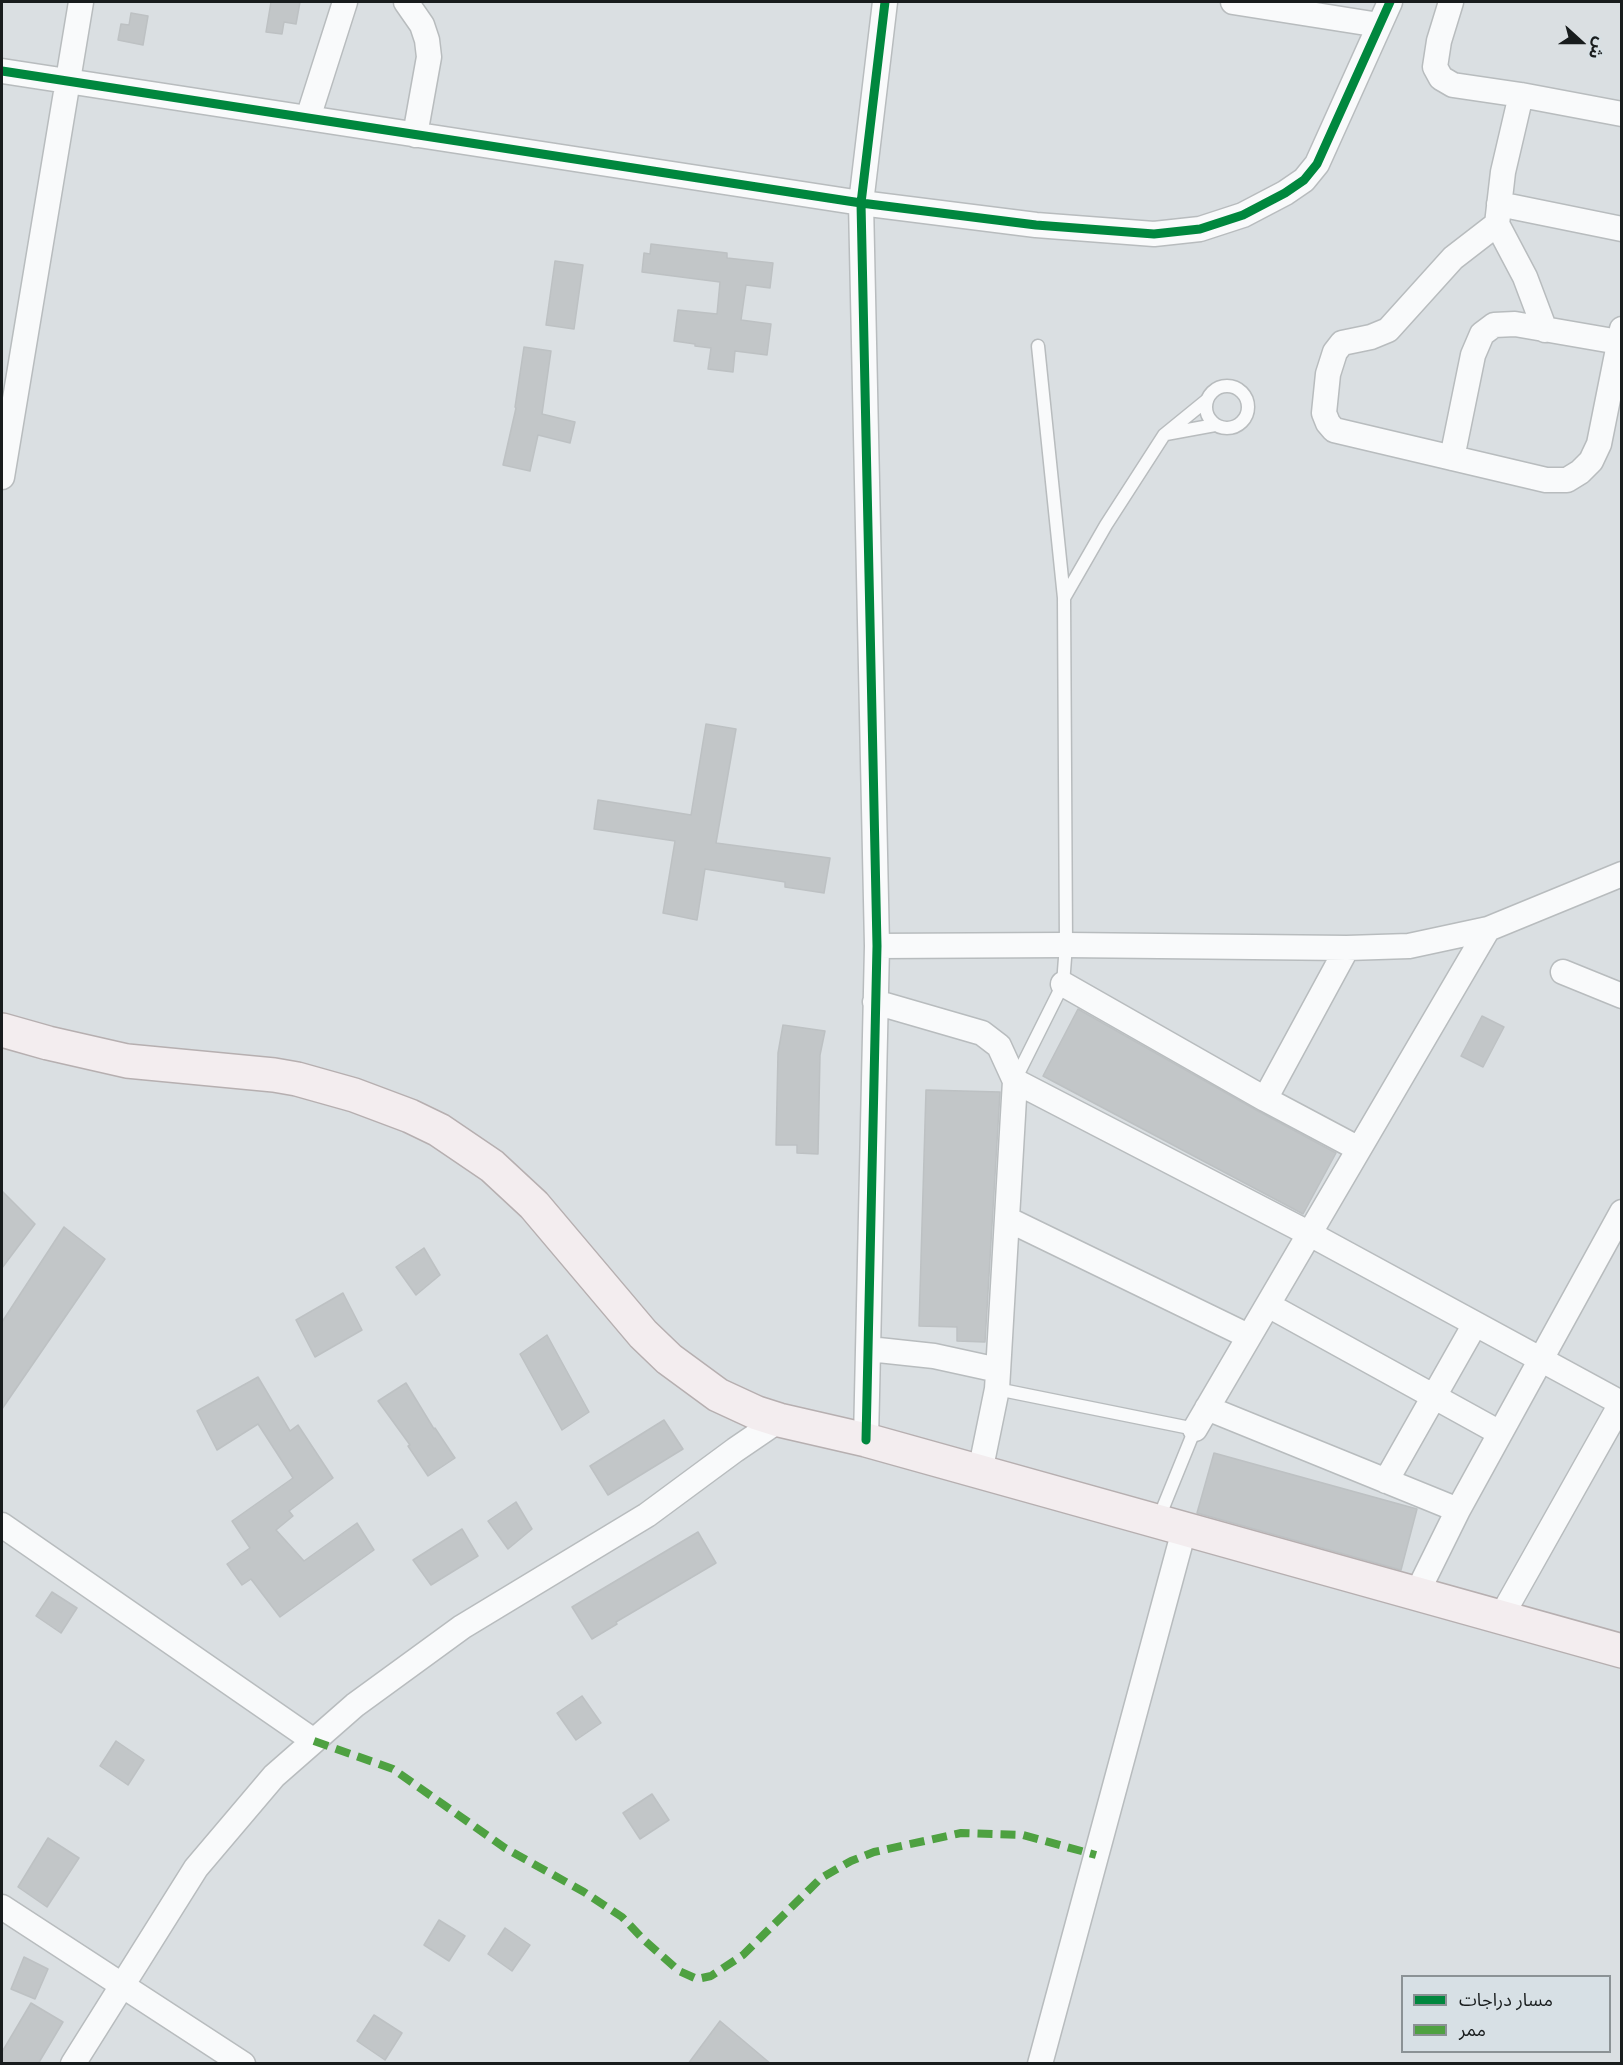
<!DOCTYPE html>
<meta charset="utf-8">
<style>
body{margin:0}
#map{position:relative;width:1623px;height:2065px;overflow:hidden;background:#dadfe2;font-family:"Golos Text","Noto Sans Arabic",sans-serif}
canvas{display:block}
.frame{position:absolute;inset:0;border:3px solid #181c1d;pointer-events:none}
.legend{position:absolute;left:1401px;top:1975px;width:210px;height:78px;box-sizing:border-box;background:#d7e0e5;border:2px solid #8b9295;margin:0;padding:8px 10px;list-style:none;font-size:18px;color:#181c1d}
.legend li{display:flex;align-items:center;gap:12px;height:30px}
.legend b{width:30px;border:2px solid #8b9295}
.north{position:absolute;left:1551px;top:12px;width:60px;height:60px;-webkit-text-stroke:4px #d7e0e5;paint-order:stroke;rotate:111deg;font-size:16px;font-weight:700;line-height:24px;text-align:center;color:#181c1d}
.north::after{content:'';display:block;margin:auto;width:21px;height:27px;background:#181c1d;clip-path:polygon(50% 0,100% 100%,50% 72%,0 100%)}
</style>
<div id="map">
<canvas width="1623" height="2065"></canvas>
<div class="frame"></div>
<ul class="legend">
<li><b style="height:8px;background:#00873e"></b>مسار دراجات</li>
<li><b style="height:8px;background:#4ea141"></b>ممر</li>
</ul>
<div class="north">ش</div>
</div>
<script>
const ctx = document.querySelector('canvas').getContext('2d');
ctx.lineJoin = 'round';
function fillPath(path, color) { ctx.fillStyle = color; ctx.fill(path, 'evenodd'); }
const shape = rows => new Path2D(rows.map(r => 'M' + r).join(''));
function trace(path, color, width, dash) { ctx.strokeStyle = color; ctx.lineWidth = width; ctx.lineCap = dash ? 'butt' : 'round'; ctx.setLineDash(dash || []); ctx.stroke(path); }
const building = shape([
 [271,2,300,2,296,24,284,22,282,34,266,32,271,2],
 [131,13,148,16,143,45,118,40,121,24,129,25,131,13],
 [651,244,727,253,727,258,773,263,770,288,746,285,741,320,771,324,767,355,735,351,733,372,708,369,711,348,695,346,695,344,674,341,678,310,717,314,720,282,642,272,644,253,650,254,651,244],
 [555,261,583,265,574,329,546,325,555,261],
 [524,347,551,351,542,414,575,422,570,443,538,435,530,471,503,465,516,408,515,407,524,347],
 [706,724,736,729,716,843,830,858,824,893,785,887,785,882,705,869,697,920,663,913,675,841,594,829,598,800,691,815,706,724],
 [1078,1009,1258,1111,1336,1153,1303,1214,1043,1076,1078,1009],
 [1482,1016,1504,1027,1483,1067,1461,1056,1482,1016],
 [783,1025,825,1031,820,1055,818,1154,797,1153,797,1145,776,1145,778,1053,783,1025],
 [926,1090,1000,1092,985,1342,957,1341,957,1327,919,1326,926,1090],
 [2,1191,35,1224,2,1268,2,1191],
 [64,1227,105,1259,2,1409,2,1322,64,1227],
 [424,1248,440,1275,416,1295,396,1267,424,1248],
 [343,1293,362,1330,315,1357,296,1320,343,1293],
 [547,1335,589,1412,562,1430,520,1354,547,1335],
 [258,1377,290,1431,298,1425,333,1478,289,1511,293,1516,276,1530,304,1561,357,1523,374,1550,280,1617,251,1579,242,1585,227,1564,250,1548,232,1521,293,1478,258,1424,217,1450,197,1411,258,1377],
 [406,1383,434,1429,435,1428,455,1458,428,1476,408,1446,410,1445,378,1401,406,1383],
 [664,1420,683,1449,608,1495,590,1466,664,1420],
 [1214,1453,1417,1509,1401,1570,1197,1513,1214,1453],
 [516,1502,532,1529,508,1549,488,1521,516,1502],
 [462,1529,478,1556,431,1585,413,1560,462,1529],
 [698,1532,716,1563,616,1622,617,1624,592,1639,572,1607,698,1532],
 [52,1592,77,1608,61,1633,36,1616,52,1592],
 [582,1696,601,1723,576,1740,557,1713,582,1696],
 [116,1741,144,1760,128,1785,100,1766,116,1741],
 [652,1794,669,1820,640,1839,623,1813,652,1794],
 [48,1838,79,1858,47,1907,18,1887,48,1838],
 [439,1920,465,1936,449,1961,424,1945,439,1920],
 [505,1928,530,1945,512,1971,488,1954,505,1928],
 [24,1957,48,1969,35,1999,11,1989,24,1957],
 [31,2003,63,2022,38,2064,2,2064,2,2052,31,2003],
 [374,2015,402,2033,385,2060,357,2041,374,2015],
 [720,2021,771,2064,688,2064,720,2021]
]);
fillPath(building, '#c2c6c8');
trace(building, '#bdc1c3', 1.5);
const service = shape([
 '1206 407a21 21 0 1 1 42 0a21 21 0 1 1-42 0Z',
 [1166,434,1215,425],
 [1064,598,1106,525,1164,435,1207,400],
 [1015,1080,1063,984,1066,945,1064,598,1038,346],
 [997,1389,1195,1429,1158,1520]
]);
const minor = shape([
 [406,2,422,25,427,40,429,57,415,135],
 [1233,2,1379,25],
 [1451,2,1439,41,1435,67,1441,78,1453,85,1521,95,1622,114],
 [2,71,861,203,1036,225,1154,234,1200,229,1243,215,1285,193,1304,180,1317,164,1390,2],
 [1521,95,1503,172,1497,224,1525,277,1545,330],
 [308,118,345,2],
 [1499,204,1622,229],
 [1497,224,1453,258,1388,330,1371,337,1342,343,1335,352,1328,374,1324,413,1328,423,1334,430,1546,480,1567,480,1580,472,1591,461,1599,444,1622,329],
 [1452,458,1473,355,1482,334,1494,325,1515,324,1619,342],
 [2,477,81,2],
 [877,946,1066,945,1347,948,1409,946,1488,929,1622,874],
 [1563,972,1622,996],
 [1063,984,1265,1099,1347,948],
 [875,1002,982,1033,999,1046,1015,1081,997,1389,980,1472],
 [1015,1081,1310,1234,1621,1403],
 [1265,1099,1359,1149],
 [1007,1219,1248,1336],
 [1268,1305,1500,1433],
 [869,1349,934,1356,998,1370],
 [1207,1408,1458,1510],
 [1195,1429,1488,929],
 [866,1440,877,946,861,203,885,2],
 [1386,1481,1475,1324],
 [2,1525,314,1741],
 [1417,1593,1458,1510,1622,1212],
 [1501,1617,1622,1402],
 [2,1907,243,2064],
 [73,2064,196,1868,274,1776,355,1705,462,1627,647,1515,735,1450,779,1420],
 [1040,2064,1184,1530]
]);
const primary = shape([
 [2,1030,48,1043,127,1061,274,1075,297,1079,354,1095,410,1116,439,1130,492,1166,534,1205,643,1334,669,1359,718,1395,757,1413,779,1420,866,1440,1622,1651]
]);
trace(service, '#b8bcbe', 15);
trace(minor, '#b8bcbe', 27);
trace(primary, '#b6afb0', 36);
trace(service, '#f9fafb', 12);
trace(minor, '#f9fafb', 24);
trace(primary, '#f3edef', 33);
trace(shape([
 [314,1741,393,1769,505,1848,584,1892,622,1917,644,1940,679,1971,697,1979,711,1976,743,1955,821,1878,851,1861,874,1852,961,1833,1023,1835,1096,1855]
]), '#4ea141', 8, [15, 8]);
trace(shape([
 [2,71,861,203,1036,225,1154,234,1200,229,1243,215,1285,193,1304,180,1317,164,1390,2],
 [866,1440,877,946,861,203,885,2]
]), '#00873e', 9);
</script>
